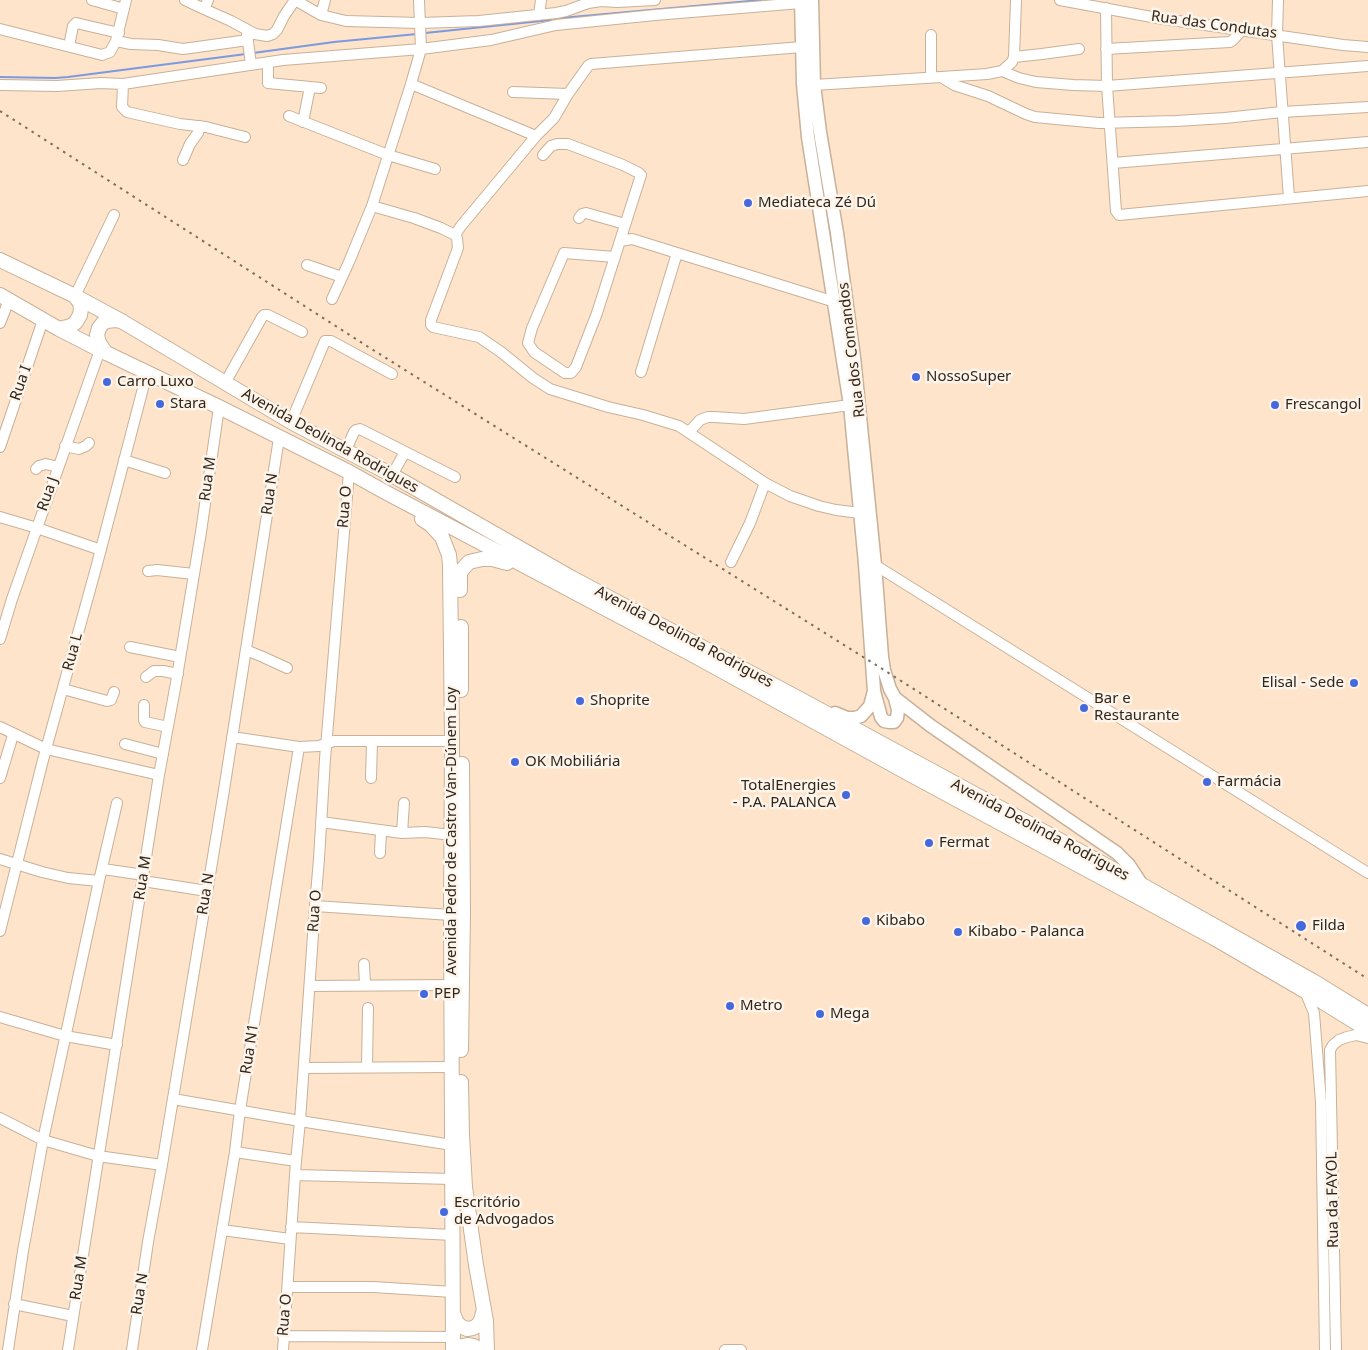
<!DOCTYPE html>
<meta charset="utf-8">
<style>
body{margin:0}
canvas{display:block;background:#fde4ca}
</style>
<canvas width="1368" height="1350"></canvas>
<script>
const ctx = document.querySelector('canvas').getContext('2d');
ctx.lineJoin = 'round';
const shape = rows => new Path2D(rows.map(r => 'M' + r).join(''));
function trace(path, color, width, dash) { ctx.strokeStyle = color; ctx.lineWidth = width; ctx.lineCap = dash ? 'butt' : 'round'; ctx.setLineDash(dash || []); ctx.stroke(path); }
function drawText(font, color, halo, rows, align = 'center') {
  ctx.font = font + ' "Noto Sans",sans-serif'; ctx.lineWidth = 5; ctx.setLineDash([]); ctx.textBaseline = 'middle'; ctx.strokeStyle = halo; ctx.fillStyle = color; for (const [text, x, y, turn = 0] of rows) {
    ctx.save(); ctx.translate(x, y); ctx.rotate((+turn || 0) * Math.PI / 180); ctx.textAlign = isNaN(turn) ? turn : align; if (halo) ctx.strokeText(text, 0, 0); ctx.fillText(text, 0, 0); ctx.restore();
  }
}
trace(shape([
 [561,18,761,0],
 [425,33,551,20],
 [253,53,334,42,417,34],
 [0,77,55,78,68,77,246,54]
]), '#7d9ae0', 2);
const minor = shape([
 [92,0,124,9],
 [185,0,204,9,208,0],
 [295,0,321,15,346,21,420,23,479,21,556,13,566,11,588,3,601,1,617,2,655,0],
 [1060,0,1157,18,1343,45,1368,47],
 [1278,0,1277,35,1289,198],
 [1106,8,1107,86,1116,211,1119,215,1368,191],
 [204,9,231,21,255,34,267,36,273,34,277,30,284,16,295,0],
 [321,15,325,0],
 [539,15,541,0],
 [0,29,102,55,110,52,116,41,126,0],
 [247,34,251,65],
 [931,35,931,78],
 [116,41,131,44,158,45,183,49,248,40],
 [69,46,73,26,76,23,119,33],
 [1106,49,1230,42,1233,40,1242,30],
 [1014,57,1042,54,1079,49],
 [268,63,268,83,321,88],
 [1002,71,1019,78,1036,82,1073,85,1107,86,1368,66],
 [941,77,954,85,988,96,1026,114,1035,117,1099,123,1176,121,1225,118,1282,112,1368,107],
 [123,84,122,107,127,112,180,124,206,127,245,137],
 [411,84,536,136],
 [0,85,57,86,101,83,123,84,283,60,421,49,491,40,556,25,655,15,801,3],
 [814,85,941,77,987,74,1002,71,1012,62,1014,57,1016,0],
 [513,92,568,94],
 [289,116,388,155,435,169],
 [303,122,310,87],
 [543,155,551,146,557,144,568,144,623,165,639,173,641,175,597,313,576,367,571,373,565,373,534,352,528,343,532,328,564,253,615,257],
 [183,160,190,144,198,133,200,126],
 [1113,163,1368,142],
 [372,206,414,218,441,228,455,235,457,238,458,248,431,320,431,325,433,327,479,337,501,352,533,378,550,389,608,407,643,415,679,426,765,483,790,496,819,506,836,510,860,513],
 [579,218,582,214,586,213,625,224],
 [455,235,461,226,536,136,554,118,568,94,588,66,591,64,802,47],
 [620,241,632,239,835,302],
 [307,265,342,277],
 [75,296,114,215],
 [332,299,349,262,372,206,411,84,421,49,419,0],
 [0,323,9,300],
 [641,372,677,253],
 [225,383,262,317,264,315,268,315,302,332],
 [291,422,325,341,331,341,392,374],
 [689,432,700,420,708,417,714,417,744,419,850,405],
 [65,446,79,449,86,446,89,443],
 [0,447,43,320],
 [346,450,354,432,356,430,360,429,455,477],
 [124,460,165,473],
 [36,469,39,466,46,464,58,467],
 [392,475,405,452],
 [0,517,37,528,101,550],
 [731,562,750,523,765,483],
 [875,565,1368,873],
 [148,571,157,570,194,574],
 [0,639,12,599,37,528,100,350],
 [130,647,180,657],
 [246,650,263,657,287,668],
 [146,677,154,671,163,671,178,674],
 [63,689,107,701,111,700,114,692],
 [144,705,144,720,145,722,168,727],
 [0,727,46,749,159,775],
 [232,737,299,747,319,746,334,741,452,741],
 [125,744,163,754],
 [0,778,13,735],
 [371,778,372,741],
 [321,822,402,833,425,832,452,835],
 [402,833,404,803],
 [380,853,381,830],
 [0,859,42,872,68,878,99,881],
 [103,869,144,875],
 [143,881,207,891],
 [315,906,451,915],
 [0,931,43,760,96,568,147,373],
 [364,964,365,985],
 [310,986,452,985],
 [1305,991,1314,1013,1321,1102,1325,1350],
 [0,1017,65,1036,117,1045],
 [367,1067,368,1008],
 [304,1068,452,1067],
 [173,1099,300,1121,452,1145],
 [0,1118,43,1140,98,1156,162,1165],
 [235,1152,296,1161],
 [295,1175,452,1179],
 [291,1227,453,1235],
 [222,1230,290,1239],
 [288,1287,373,1287,453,1292],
 [14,1304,73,1316],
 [283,1336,452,1337],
 [8,1350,23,1251,43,1140,99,881,117,803],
 [68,1350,159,775,176,683,201,532,219,407],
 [132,1350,148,1242,162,1165,224,790,279,438],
 [202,1350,235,1152,240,1110,299,747],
 [283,1350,296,1161,300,1121,315,906,319,859,325,759,349,472],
 [725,1350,741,1350],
 [1336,1350,1330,1050,1333,1045,1339,1040,1347,1037,1356,1035,1368,1038]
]);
const major = shape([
 [801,0,803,84,808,137,850,405,865,564,874,691,881,717,884,721,889,722,894,722,897,718,898,710,895,698,890,689,884,670,882,657,875,565,854,357,837,233,820,132,814,85,812,0],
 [895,698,931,726,1117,853,1129,865,1142,885],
 [835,713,847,718,855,718,861,716,870,706,874,691]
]);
const highway = shape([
 [0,260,75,296,123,322,291,422,392,475,572,578,798,698,1142,885,1313,981,1368,1015],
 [0,295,59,329,100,350,219,407,349,472,385,492,693,655,915,777,1214,938,1305,991,1368,1030],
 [59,329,71,326,76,322,80,315,81,309,80,303,75,296],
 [106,353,99,343,97,335,99,328,103,323,107,321,115,320,122,321],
 [422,519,431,525,442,537,449,555,450,565,452,741,451,915,453,1350],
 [460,590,460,574,461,571,469,562,482,559,492,559,507,563],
 [461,627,461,690],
 [461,1050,463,913,462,764],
 [461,1082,462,1135,465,1187,476,1265,486,1321,487,1350],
 [453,1313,456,1321,460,1326,467,1329,473,1328,478,1325,481,1320,484,1309],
 [458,1350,463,1346,469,1345,474,1346,479,1350]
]);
trace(minor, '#c8b198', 12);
trace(major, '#c8b198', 15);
trace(highway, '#c8b198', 16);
trace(minor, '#fff', 10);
trace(major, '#fff', 12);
trace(highway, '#fff', 14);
trace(shape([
 [0,111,370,348,884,670,1368,979]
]), '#7b6c5c', 2, [2.5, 5]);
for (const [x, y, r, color] of [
 [748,203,5,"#4469dc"],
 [916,377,5,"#4469dc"],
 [107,382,5,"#4469dc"],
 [160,404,5,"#4469dc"],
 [1275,405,5,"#4469dc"],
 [1354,683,5,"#4469dc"],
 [580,701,5,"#4469dc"],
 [1084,708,5,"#4469dc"],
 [515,762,5,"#4469dc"],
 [1207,782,5,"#4469dc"],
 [846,795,5,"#4469dc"],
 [929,843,5,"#4469dc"],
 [866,921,5,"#4469dc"],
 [1301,926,6,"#4469dc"],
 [958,932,5,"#4469dc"],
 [424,994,5,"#4469dc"],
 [730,1006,5,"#4469dc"],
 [820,1014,5,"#4469dc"],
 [444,1212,5,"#4469dc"]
]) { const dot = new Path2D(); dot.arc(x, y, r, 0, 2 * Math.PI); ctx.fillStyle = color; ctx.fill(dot); trace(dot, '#fef4ea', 2); }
drawText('15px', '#2f261c', '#fef4ea', [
 ["Rua das Condutas",1214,25,8],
 ["Rua dos Comandos",852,350,-97],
 ["Rua I",21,383,-71],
 ["Avenida Deolinda Rodrigues",330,441,29],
 ["Rua M",208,479,-82],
 ["Rua J",48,494,-71],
 ["Rua N",270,494,-82],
 ["Rua O",345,507,-85],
 ["Avenida Deolinda Rodrigues",684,637,28],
 ["Rua L",73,652,-75],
 ["Avenida Deolinda Rodrigues",1040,830,28],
 ["Avenida Pedro de Castro Van-Dúnem Loy",452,831,-90],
 ["Rua M",143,878,-81],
 ["Rua N",206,894,-81],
 ["Rua O",315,911,-86],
 ["Rua N1",250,1049,-81],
 ["Rua da FAYOL",1333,1200,-91],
 ["Rua M",79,1278,-81],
 ["Rua N",140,1294,-81],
 ["Rua O",285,1315,-85]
]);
drawText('15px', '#2f261c', '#fef4ea', [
 ["Mediateca Zé Dú",758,203],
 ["NossoSuper",926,377],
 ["Carro Luxo",117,382],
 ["Stara",170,404],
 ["Frescangol",1285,405],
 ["Elisal - Sede",1344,683,"right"],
 ["Bar e",1094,699],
 ["Restaurante",1094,716],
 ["Shoprite",590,701],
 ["OK Mobiliária",525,762],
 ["Farmácia",1217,782],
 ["TotalEnergies",836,786,"right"],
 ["- P.A. PALANCA",836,803,"right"],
 ["Fermat",939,843],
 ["Kibabo",876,921],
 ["Filda",1312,926],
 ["Kibabo - Palanca",968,932],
 ["PEP",434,994],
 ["Metro",740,1006],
 ["Mega",830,1014],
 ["Escritório",454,1203],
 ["de Advogados",454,1220]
], 'left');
</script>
